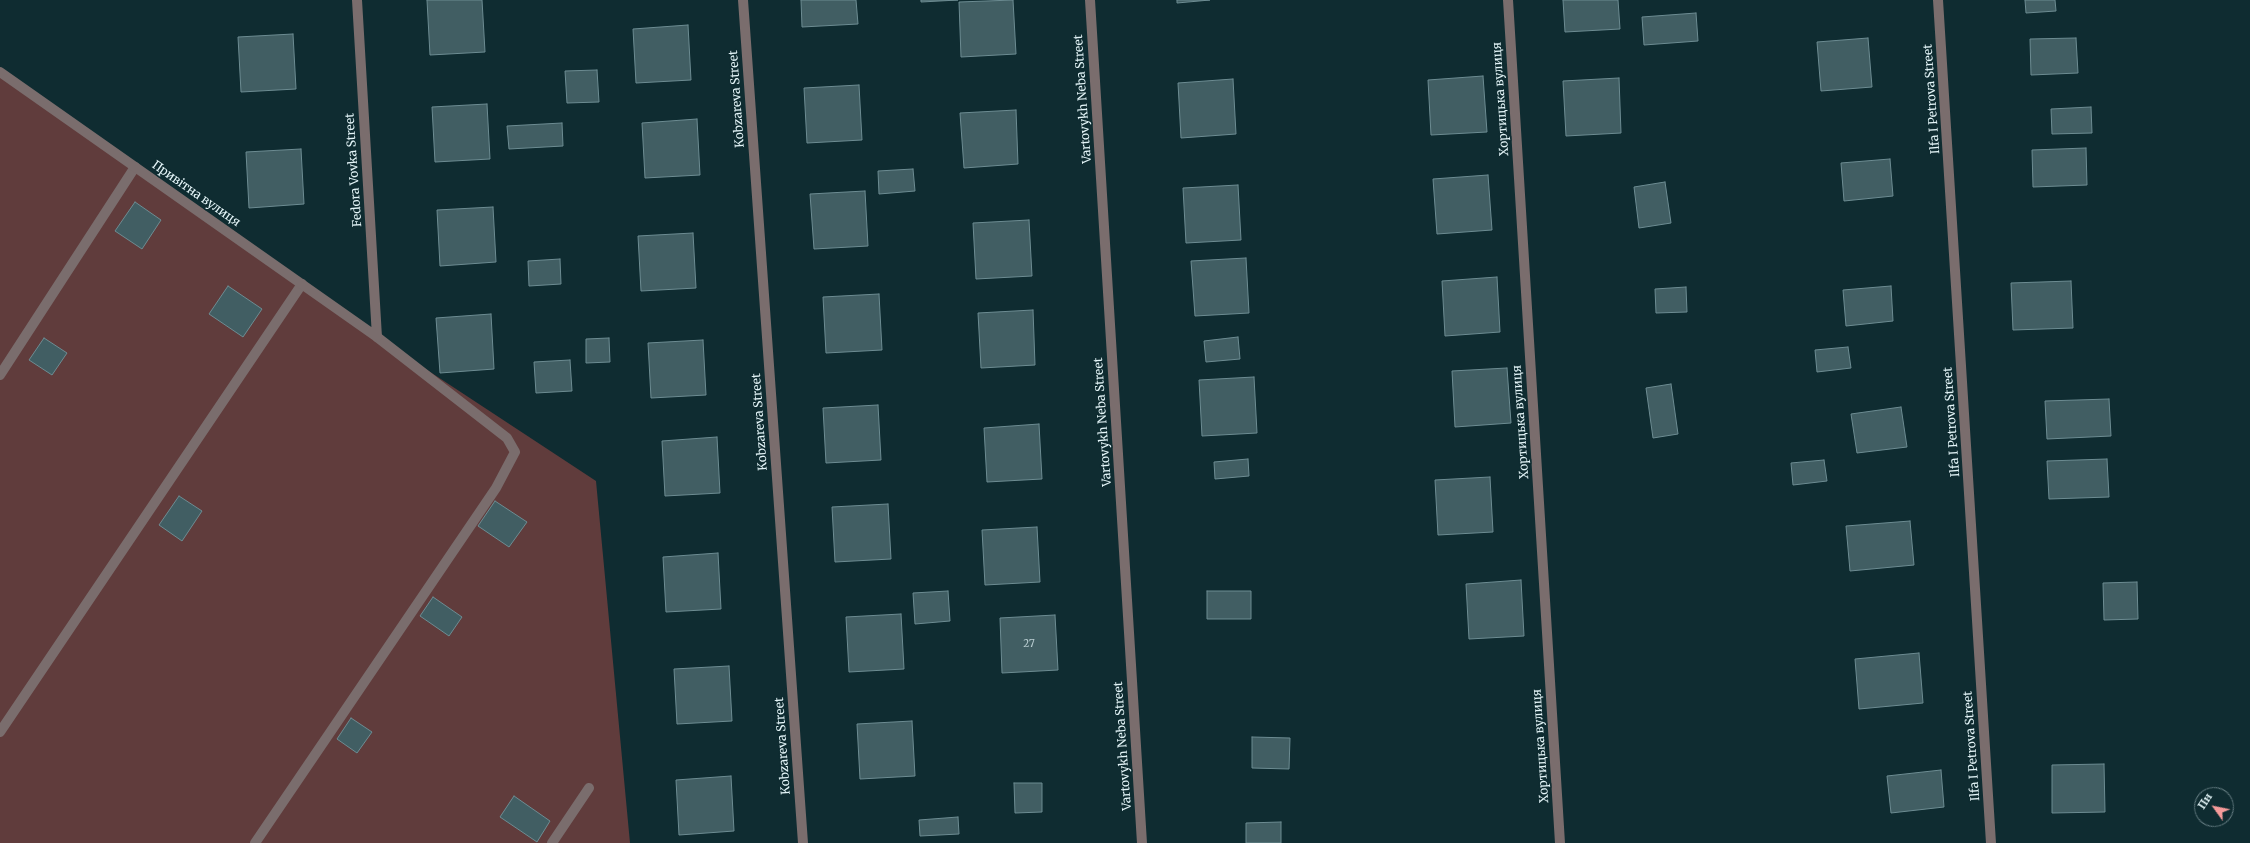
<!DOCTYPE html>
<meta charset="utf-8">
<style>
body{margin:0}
#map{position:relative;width:2250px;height:843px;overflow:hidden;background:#0f2c31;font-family:Merriweather,serif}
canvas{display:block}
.north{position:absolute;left:2194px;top:787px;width:40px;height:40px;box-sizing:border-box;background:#0f2c31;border:1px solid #647c81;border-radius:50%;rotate:303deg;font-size:11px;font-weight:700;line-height:16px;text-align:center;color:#e4f5f8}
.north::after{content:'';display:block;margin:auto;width:14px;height:18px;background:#f59b9a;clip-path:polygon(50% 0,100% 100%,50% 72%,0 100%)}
</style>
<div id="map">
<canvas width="2250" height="843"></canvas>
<div class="north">Пн</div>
</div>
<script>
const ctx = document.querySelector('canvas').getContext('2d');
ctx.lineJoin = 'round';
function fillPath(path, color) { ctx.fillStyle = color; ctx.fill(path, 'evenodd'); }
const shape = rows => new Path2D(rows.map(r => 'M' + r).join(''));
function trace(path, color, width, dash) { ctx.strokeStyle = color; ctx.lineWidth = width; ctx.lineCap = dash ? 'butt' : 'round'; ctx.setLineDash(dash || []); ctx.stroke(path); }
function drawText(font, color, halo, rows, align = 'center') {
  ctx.font = font + ' Merriweather,serif'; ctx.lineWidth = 3; ctx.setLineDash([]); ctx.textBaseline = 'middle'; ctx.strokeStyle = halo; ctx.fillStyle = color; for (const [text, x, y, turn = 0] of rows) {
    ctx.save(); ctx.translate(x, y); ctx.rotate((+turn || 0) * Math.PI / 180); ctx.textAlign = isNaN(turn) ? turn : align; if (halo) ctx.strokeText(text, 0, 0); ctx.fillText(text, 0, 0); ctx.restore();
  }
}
fillPath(shape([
 [0,72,377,337,596,481,630,843,0,843]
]), '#603c3c');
const building = shape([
 [427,0,482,0,485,52,430,55,427,0],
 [801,0,856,0,858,24,802,27,801,0],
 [921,0,958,0,921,2,921,0],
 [1013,0,1016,54,961,57,959,2,1013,0],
 [1177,0,1210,0,1177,3,1177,0],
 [1563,0,1618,0,1620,29,1565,32,1563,0],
 [2025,0,2055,0,2056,11,2026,13,2025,0],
 [1696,13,1698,41,1644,45,1642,17,1696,13],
 [688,25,691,80,636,83,633,29,688,25],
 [293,34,296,89,241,92,238,37,293,34],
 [1868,38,1872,87,1821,91,1817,42,1868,38],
 [2076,38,2078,73,2031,75,2030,39,2076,38],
 [597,70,599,102,567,103,565,71,597,70],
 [1483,76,1487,132,1431,135,1428,80,1483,76],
 [1619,78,1621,133,1566,136,1563,81,1619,78],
 [1233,79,1236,134,1181,138,1178,83,1233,79],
 [859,85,862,140,807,143,804,88,859,85],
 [487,104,490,159,435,162,432,107,487,104],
 [2091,107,2092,133,2052,134,2051,109,2091,107],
 [1016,110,1018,164,964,168,960,113,1016,110],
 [697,119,700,175,645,178,642,123,697,119],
 [562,123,563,146,509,149,507,126,562,123],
 [2086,148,2087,185,2033,187,2032,150,2086,148],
 [301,149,304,204,249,208,246,152,301,149],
 [1890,159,1893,196,1844,201,1841,163,1890,159],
 [913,169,915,191,879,194,878,171,913,169],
 [1488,175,1492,230,1437,234,1433,179,1488,175],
 [1665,182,1671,223,1639,228,1634,187,1665,182],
 [1238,185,1241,240,1186,243,1183,188,1238,185],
 [865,191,868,246,814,249,810,194,865,191],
 [135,202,161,220,142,249,115,231,135,202],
 [493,207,496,262,440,266,437,210,493,207],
 [1029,220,1032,276,976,279,973,223,1029,220],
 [693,233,696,288,641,291,638,236,693,233],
 [1246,258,1249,313,1195,316,1191,261,1246,258],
 [560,259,561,284,529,286,528,261,560,259],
 [1497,277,1500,332,1445,336,1442,281,1497,277],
 [2071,281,2073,328,2013,330,2011,283,2071,281],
 [228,286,262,309,243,337,209,314,228,286],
 [1891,286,1893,321,1846,326,1843,290,1891,286],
 [1686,287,1687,312,1656,313,1655,289,1686,287],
 [879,294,882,350,826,353,823,297,879,294],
 [1033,310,1035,365,981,368,978,313,1033,310],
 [491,314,494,369,440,373,436,318,491,314],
 [1238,337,1240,359,1206,362,1204,341,1238,337],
 [44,338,67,353,52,375,29,360,44,338],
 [609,338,610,362,586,363,586,339,609,338],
 [703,340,706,395,651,398,648,343,703,340],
 [1848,347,1851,368,1817,372,1815,350,1848,347],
 [570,360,572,391,536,393,534,362,570,360],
 [1507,368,1511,423,1455,427,1452,371,1507,368],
 [1254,377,1257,433,1202,436,1199,380,1254,377],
 [1671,384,1678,434,1653,438,1646,388,1671,384],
 [2109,399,2111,436,2047,439,2045,401,2109,399],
 [878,405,881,460,826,463,823,408,878,405],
 [1901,407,1907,447,1857,453,1851,414,1901,407],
 [1039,424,1042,479,987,482,984,428,1039,424],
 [717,437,720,493,665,496,662,441,717,437],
 [1248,459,1249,476,1215,479,1214,462,1248,459],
 [2107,459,2109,497,2049,499,2047,461,2107,459],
 [1824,460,1827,481,1793,485,1791,463,1824,460],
 [1490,477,1493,532,1438,535,1435,480,1490,477],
 [179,496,202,511,182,541,159,525,179,496],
 [495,501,527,522,509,547,478,526,495,501],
 [888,504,891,559,835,562,832,507,888,504],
 [1910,521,1914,565,1850,571,1846,526,1910,521],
 [1037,527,1040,582,985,585,982,530,1037,527],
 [718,553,721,609,666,612,663,557,718,553],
 [1521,580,1524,636,1469,639,1466,584,1521,580],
 [2137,582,2138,619,2104,620,2103,583,2137,582],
 [948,591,950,621,915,624,913,593,948,591],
 [1207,591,1251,591,1251,619,1207,619,1207,591],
 [433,597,462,617,449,636,420,616,433,597],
 [901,614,904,669,849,672,846,617,901,614],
 [1055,615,1058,670,1002,673,1000,618,1055,615],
 [1919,653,1923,703,1859,709,1855,659,1919,653],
 [729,666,732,721,677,724,674,669,729,666],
 [351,718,372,732,357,753,337,739,351,718],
 [912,721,915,776,860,779,857,724,912,721],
 [1252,737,1290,738,1289,769,1252,768,1252,737],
 [2104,764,2105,812,2052,813,2052,765,2104,764],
 [1941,770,1944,807,1891,813,1887,776,1941,770],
 [731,776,734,831,679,835,676,780,731,776],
 [1014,783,1042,783,1042,812,1015,813,1014,783],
 [514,796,550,821,537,842,500,817,514,796],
 [958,817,959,834,920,836,919,820,958,817],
 [1281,822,1281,843,1246,843,1246,823,1281,822]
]);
fillPath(building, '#415e63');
trace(building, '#6d8c92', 1);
trace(shape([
 [0,375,135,167],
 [0,732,302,284],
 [255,843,496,488,515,452,507,438,377,337],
 [552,843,589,788]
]), '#7a6d6d', 10);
trace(shape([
 [357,0,377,337],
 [743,0,803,843],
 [1090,0,1142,843],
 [1508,0,1560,843],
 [1938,0,1991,843],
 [0,72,377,337]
]), '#7a6d6d', 10);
drawText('10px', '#bbcfd3', null, [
 ["27",1029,644]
]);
drawText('12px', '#e4f5f8', '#0f2c31', [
 ["Kobzareva Street",737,99,-94],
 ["Vartovykh Neba Street",1083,99,-94],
 ["Хортицька вулиця",1501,99,-94],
 ["Ilfa I Petrova Street",1932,99,-94],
 ["Fedora Vovka Street",354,170,-94],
 ["Привітна вулиця",196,194,35],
 ["Kobzareva Street",760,422,-94],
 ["Vartovykh Neba Street",1103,422,-94],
 ["Хортицька вулиця",1521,422,-94],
 ["Ilfa I Petrova Street",1952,422,-94],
 ["Kobzareva Street",783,746,-94],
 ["Vartovykh Neba Street",1123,746,-94],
 ["Хортицька вулиця",1541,746,-94],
 ["Ilfa I Petrova Street",1972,746,-94]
]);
</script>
